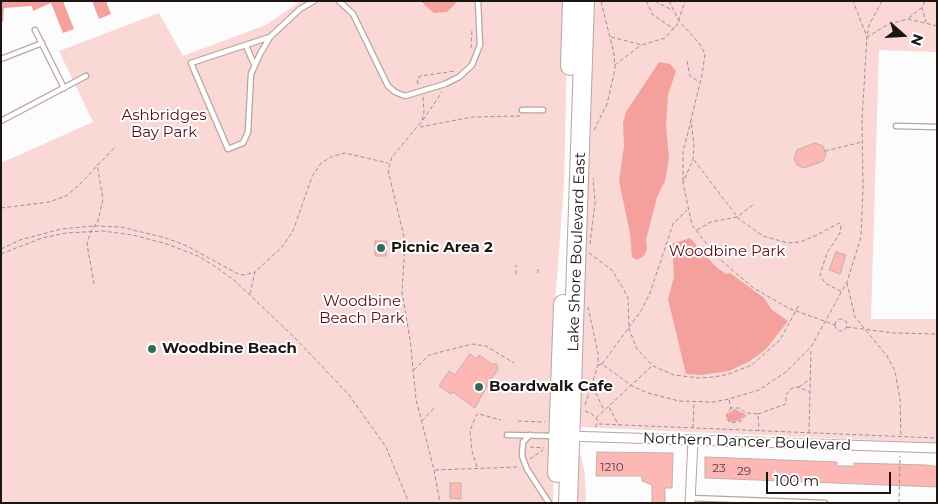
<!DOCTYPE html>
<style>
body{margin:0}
#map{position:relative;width:938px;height:504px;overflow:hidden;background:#fcfcfc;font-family:Montserrat,sans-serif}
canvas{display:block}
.frame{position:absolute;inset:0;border:2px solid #1c1514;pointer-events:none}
.north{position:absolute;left:878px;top:10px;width:50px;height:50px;-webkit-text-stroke:4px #fff;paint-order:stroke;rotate:109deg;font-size:14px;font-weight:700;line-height:20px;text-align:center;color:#1c1514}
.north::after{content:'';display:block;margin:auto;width:18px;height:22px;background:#1c1514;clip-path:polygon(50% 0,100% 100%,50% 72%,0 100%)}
.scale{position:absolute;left:766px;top:472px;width:125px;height:22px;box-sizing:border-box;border:2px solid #1c1514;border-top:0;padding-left:6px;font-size:15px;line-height:18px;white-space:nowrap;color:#1c1514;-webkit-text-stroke:4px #fff;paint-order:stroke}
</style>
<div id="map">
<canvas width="938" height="504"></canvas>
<div class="frame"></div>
<div class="north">N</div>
<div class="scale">100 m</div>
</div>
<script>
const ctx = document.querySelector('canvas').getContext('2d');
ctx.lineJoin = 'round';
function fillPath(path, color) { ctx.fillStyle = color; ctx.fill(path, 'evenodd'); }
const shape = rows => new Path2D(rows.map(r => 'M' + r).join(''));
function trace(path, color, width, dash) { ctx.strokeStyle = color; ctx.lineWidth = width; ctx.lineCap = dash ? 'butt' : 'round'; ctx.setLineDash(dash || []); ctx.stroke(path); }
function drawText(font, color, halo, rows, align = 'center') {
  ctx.font = font + ' Montserrat,sans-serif'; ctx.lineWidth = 4; ctx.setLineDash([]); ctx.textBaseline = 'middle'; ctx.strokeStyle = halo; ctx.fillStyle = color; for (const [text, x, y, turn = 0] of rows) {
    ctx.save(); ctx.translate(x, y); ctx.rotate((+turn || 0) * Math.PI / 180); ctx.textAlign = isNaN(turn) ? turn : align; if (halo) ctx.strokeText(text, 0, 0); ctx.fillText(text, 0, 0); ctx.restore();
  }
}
fillPath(shape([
 [301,1,420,1,422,5,458,1,568,1,564,184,553,330,557,341,553,503,1,503,1,163,93,122,59,51,159,13,183,56,266,25],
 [592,1,937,1,937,52,879,50,871,319,937,319,937,443,578,427],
 [581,456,585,475,586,498,585,503,575,503,577,457]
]), '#f9d8d6');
fillPath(shape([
 [1,1,63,1,74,29,63,33,51,3,33,11,32,6,4,8,3,22,1,22],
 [92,1,106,1,111,14,99,19],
 [420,1,458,1,447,12,434,13],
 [659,62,670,64,676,71,668,95,666,125,669,158,665,181,657,197,646,240,647,249,644,256,637,260,632,257,630,233,619,181,624,146,623,123,626,112],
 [690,238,716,267,726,274,730,273,764,298,772,310,788,321,766,349,750,361,729,371,701,375,686,374,668,299,674,277,672,244],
 [735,409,745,414,740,420,733,422,727,420,727,414]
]), '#f4a09d');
const building = shape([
 [815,143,823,146,826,154,823,161,804,168,797,165,794,158,797,150,815,143],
 [375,241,387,241,386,256,375,256,375,241],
 [836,252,846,255,840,274,829,270,836,252],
 [470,354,476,359,479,355,492,364,497,364,498,370,490,380,502,390,487,386,475,408,453,392,451,394,439,386,449,371,455,375,470,354],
 [597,452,673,453,672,488,665,488,665,503,652,503,652,485,642,481,642,476,596,476,597,452],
 [705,457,837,462,837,466,854,466,854,463,926,465,935,466,937,469,937,487,705,478,705,457],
 [450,483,461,483,461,499,450,498,450,483]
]);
fillPath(building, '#fdb7b4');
trace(building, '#c5afae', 1);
const lane = shape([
 [339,1,353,14,388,86,395,92,405,96,445,84,459,77,472,65,480,45,478,1],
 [35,30,64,88],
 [270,37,191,63,228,149,243,143,248,132,251,74,260,54,270,37,300,9,314,1],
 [246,46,254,64],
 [1,59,42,43],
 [522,110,543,110],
 [1,121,86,76],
 [896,126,937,127],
 [507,435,556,436],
 [530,435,523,442,522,456,527,469,549,503],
 [690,498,825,503]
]);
const street = shape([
 [568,436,937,448],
 [690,503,693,440]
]);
const highway = shape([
 [570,66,572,1],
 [557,473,563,304],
 [568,503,585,1]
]);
trace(lane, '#b9a4a3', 7);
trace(street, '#b9a4a3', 11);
trace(highway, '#b9a4a3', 20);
trace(shape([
 [646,1,653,15,674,29],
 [655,1,672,10],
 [669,1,679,21,699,43,705,54,702,75,691,120,694,146,693,159,683,183,692,225,715,255,752,287,788,308,835,325],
 [882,1,869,25,867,37,889,24,908,19,937,26],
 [925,1,922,8,926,22],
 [909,18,921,8],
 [611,37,642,45,665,38,677,25,685,1],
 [471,48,472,30],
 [687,61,690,76,699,82],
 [615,65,641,45],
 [418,84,417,80,420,76,455,71],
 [423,97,424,112,422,121,392,157,388,170,405,241,402,292,410,339,416,399,434,470,440,503],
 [423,120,442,92],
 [420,127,472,117,520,116],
 [594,130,607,104,615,69,614,54,601,1],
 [825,151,862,142],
 [694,160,739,219,763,236,788,243,800,242,815,236,839,223,841,225,840,233,827,253,820,275,825,283,842,292],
 [683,181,683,152,691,121],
 [1,208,49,202,66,196,80,184,116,146],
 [697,230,711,222,737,217,754,204],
 [590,244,595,203,593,178],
 [1,249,20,240,61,229,94,226,121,227,166,238,187,246,238,274,244,275,255,272],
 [589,253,612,270,623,288,628,298,629,329,637,349,653,366,674,375,699,378,714,377,729,374,752,365,780,340,799,305],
 [1,254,42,238,66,233,103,231,133,235,167,244,198,256,216,267,234,280,296,339,349,395,386,447,409,503],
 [538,273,538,266],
 [516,274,516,265],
 [847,283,855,317,887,356,895,371,900,399,901,437],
 [94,284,87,244,91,231,98,221,103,199,97,164],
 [250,294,255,272,282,247,293,231,312,177,321,163,333,156,345,153,388,163],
 '835 325a6 6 0 1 1 12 0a6 6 0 1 1-12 0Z',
 [847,327,894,333,937,334],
 [602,364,641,311,650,293,673,224,687,210],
 [598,365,602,364,632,386,648,393,679,401,713,402,729,399,759,390,786,372,811,347,847,282,861,237,863,187,862,119,867,37,853,1],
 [414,370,429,355,472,344,486,346,514,363],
 [593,387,604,410],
 [799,387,810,379],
 [729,400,731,408,739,408,746,413,758,414,759,431],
 [585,405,598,365,598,353,588,307],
 [609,407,619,426],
 [731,408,726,416,730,423,741,421,746,414],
 [585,411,592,414,598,421,595,428],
 [758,414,786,404,786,395,792,388,799,387,809,392],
 [596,418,652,366],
 [422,421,435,407],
 [518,421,545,422],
 [599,424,937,438],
 [693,428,694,403],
 [809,433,811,349],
 [530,447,544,448],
 [530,459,543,450],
 [477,467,472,451,470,431,476,415,479,414,501,420],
 [435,470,519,467],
 [899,503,900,456]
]), '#979493', 1, [4, 2.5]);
trace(lane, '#fff', 4.5);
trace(street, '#fff', 9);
trace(highway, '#fff', 18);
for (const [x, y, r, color] of [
 [381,248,5,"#2e6d5b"],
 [152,349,5,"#2e6d5b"],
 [479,387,5,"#2e6d5b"]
]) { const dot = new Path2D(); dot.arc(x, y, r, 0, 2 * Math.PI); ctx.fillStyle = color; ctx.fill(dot); trace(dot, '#fff', 2); }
drawText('12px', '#543e3c', null, [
 ["1210",612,467],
 ["23",719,468],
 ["29",744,471]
]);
drawText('15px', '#580e15', '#fff', [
 ["Ashbridges",164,116],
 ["Bay Park",164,133],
 ["Woodbine Park",727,252],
 ["Woodbine",362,302],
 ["Beach Park",362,319]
]);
drawText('bold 15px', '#1c1514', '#fff', [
 ["Picnic Area 2",391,248],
 ["Woodbine Beach",162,349],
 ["Boardwalk Cafe",489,387]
], 'left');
drawText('15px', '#1c1514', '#fff', [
 ["Lake Shore Boulevard East",577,252,-88],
 ["Northern Dancer Boulevard",747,442,2]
]);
</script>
